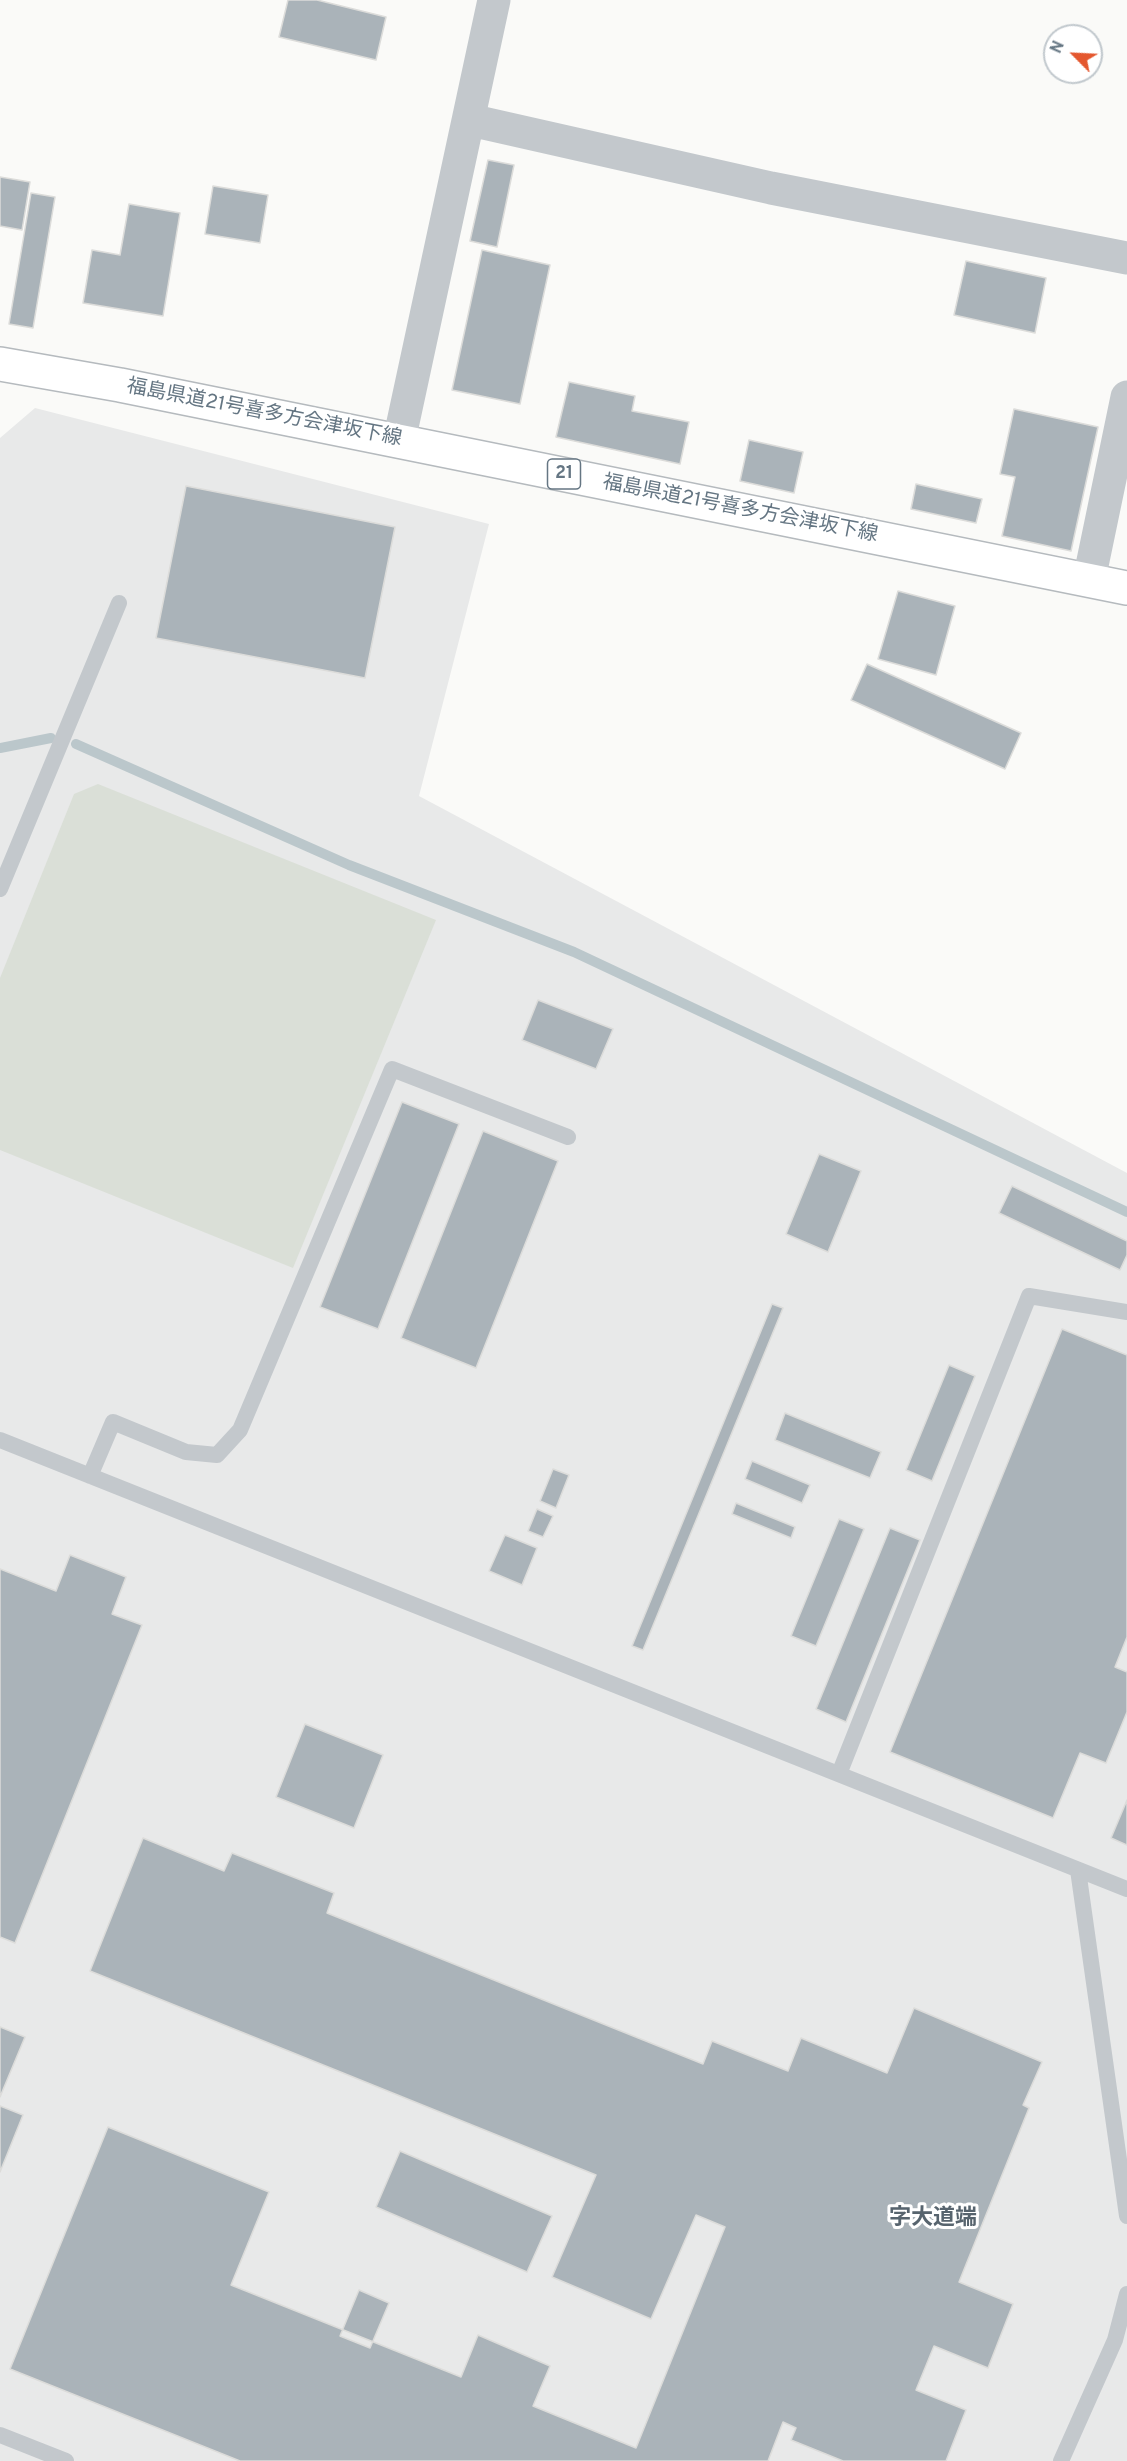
<!DOCTYPE html>
<meta charset="utf-8">
<style>
body{margin:0}
#map{position:relative;width:1127px;height:2461px;overflow:hidden;background:#fafaf8;font-family:Overpass,sans-serif}
canvas{display:block}
.north{position:absolute;left:1043px;top:24px;width:60px;height:60px;box-sizing:border-box;background:#fff;border:2px solid #c1c8cd;border-radius:50%;rotate:294deg;font-size:16px;font-weight:700;line-height:24px;text-align:center;color:#657683}
.north::after{content:'';display:block;margin:auto;width:21px;height:27px;background:#e4572e;clip-path:polygon(50% 0,100% 100%,50% 72%,0 100%)}
</style>
<div id="map">
<canvas width="1127" height="2461"></canvas>
<div class="north">N</div>
</div>
<script>
const ctx = document.querySelector('canvas').getContext('2d');
ctx.lineJoin = 'round';
function fillPath(path, color) { ctx.fillStyle = color; ctx.fill(path, 'evenodd'); }
const shape = rows => new Path2D(rows.map(r => 'M' + r).join(''));
function trace(path, color, width, dash) { ctx.strokeStyle = color; ctx.lineWidth = width; ctx.lineCap = dash ? 'butt' : 'round'; ctx.setLineDash(dash || []); ctx.stroke(path); }
function drawText(font, color, halo, rows, align = 'center') {
  ctx.font = font + ' Overpass,"Noto Sans JP",sans-serif'; ctx.lineWidth = 6; ctx.setLineDash([]); ctx.textBaseline = 'middle'; ctx.strokeStyle = halo; ctx.fillStyle = color; for (const [text, x, y, turn = 0] of rows) {
    ctx.save(); ctx.translate(x, y); ctx.rotate((+turn || 0) * Math.PI / 180); ctx.textAlign = isNaN(turn) ? turn : align; if (halo) ctx.strokeText(text, 0, 0); ctx.fillText(text, 0, 0); ctx.restore();
  }
}
fillPath(shape([
 [35,408,489,524,419,796,1127,1173,1127,2461,0,2461,0,438]
]), '#e8e9e9');
fillPath(shape([
 [98,784,436,920,293,1268,0,1150,0,978,74,794]
]), '#dadfd7');
trace(shape([
 [76,744,349,865,574,952,1127,1212],
 [0,748,51,738]
]), '#bbc7cb', 10);
const building = shape([
 [288,0,317,0,386,17,376,60,279,37,288,0],
 [488,160,514,165,497,247,470,241,488,160],
 [0,177,30,182,22,230,0,226,0,177],
 [213,186,268,195,260,243,205,234,213,186],
 [31,193,55,197,33,328,9,324,31,193],
 [129,204,180,213,163,316,83,303,92,250,120,255,129,204],
 [482,250,550,265,520,404,452,390,482,250],
 [966,261,1046,278,1035,333,954,315,966,261],
 [569,382,635,396,632,411,689,422,680,464,556,437,569,382],
 [1014,409,1098,427,1071,551,1002,536,1015,477,1000,474,1014,409],
 [749,440,803,452,794,493,740,481,749,440],
 [916,484,982,499,976,523,911,509,916,484],
 [186,486,395,527,365,678,156,638,186,486],
 [898,591,955,606,936,675,878,659,898,591],
 [867,664,1021,733,1005,769,851,700,867,664],
 [538,1000,613,1029,596,1069,522,1040,538,1000],
 [402,1102,459,1124,378,1329,320,1307,402,1102],
 [483,1131,558,1161,476,1368,401,1338,483,1131],
 [819,1154,861,1171,828,1252,786,1234,819,1154],
 [1012,1186,1127,1241,1127,1255,1120,1270,999,1213,1012,1186],
 [772,1304,783,1308,643,1650,632,1646,772,1304],
 [1062,1329,1127,1355,1127,1637,1115,1667,1127,1672,1127,1712,1106,1763,1080,1753,1053,1818,890,1752,1062,1329],
 [949,1365,975,1376,932,1481,906,1470,949,1365],
 [785,1413,881,1452,870,1478,775,1440,785,1413],
 [752,1461,810,1485,802,1503,745,1479,752,1461],
 [553,1469,569,1475,556,1508,540,1501,553,1469],
 [736,1503,795,1527,791,1538,732,1514,736,1503],
 [537,1509,553,1516,543,1537,528,1531,537,1509],
 [839,1519,864,1529,816,1646,791,1636,839,1519],
 [890,1528,920,1540,846,1722,816,1709,890,1528],
 [505,1535,537,1548,522,1585,489,1571,505,1535],
 [70,1555,126,1577,112,1614,142,1625,15,1943,0,1937,0,1569,56,1591,70,1555],
 [305,1724,383,1755,354,1828,276,1797,305,1724],
 [1127,1800,1127,1845,1111,1838,1127,1800],
 [143,1838,224,1871,232,1853,334,1893,327,1913,703,2064,712,2041,788,2071,801,2038,887,2073,914,2008,1042,2062,1023,2105,1029,2108,959,2282,1013,2304,988,2368,934,2346,916,2390,966,2410,946,2461,843,2461,791,2440,796,2428,783,2422,768,2461,240,2461,10,2369,108,2127,269,2192,231,2285,461,2377,478,2335,550,2366,533,2406,636,2448,725,2227,696,2215,651,2319,552,2277,596,2175,90,1971,143,1838],
 [0,2027,25,2037,0,2097,0,2027],
 [0,2106,23,2115,0,2172,0,2106],
 [400,2151,552,2216,527,2272,376,2207,400,2151],
 [359,2290,389,2303,370,2348,340,2336,359,2290]
]);
fillPath(building, '#aab3b9');
trace(building, '#dcdcda', 1.5);
const primary = shape([
 [0,364,120,385,1127,588]
]);
trace(primary, '#b5babe', 36);
trace(shape([
 [0,889,119,603],
 [0,1440,1127,1889],
 [90,1476,113,1422,186,1452,217,1455,240,1430,392,1069,568,1137],
 [839,1774,1029,1296,1127,1312],
 [1078,1870,1127,2216],
 [0,2435,66,2461],
 [1061,2461,1115,2340,1127,2294]
]), '#c3c8cc', 16);
trace(shape([
 [470,120,771,188,1127,258],
 [399,441,494,0],
 [1089,580,1127,397]
]), '#c3c8cc', 33);
trace(primary, '#fff', 33);
for (const [x, y, w] of [
 [564,474,33]
]) { const box = new Path2D(); box.roundRect(x - w / 2, y - 15, w, 30, 4.5); ctx.fillStyle = '#fff'; ctx.fill(box); trace(box, '#657683', 1.5); }
drawText('bold 18px', '#657683', null, [
 ["21",564,474]
]);
drawText('20px', '#657683', '#fff', [
 ["福島県道21号喜多方会津坂下線",264,414,11],
 ["福島県道21号喜多方会津坂下線",740,510,11]
]);
drawText('bold 22px', '#57646e', '#fff', [
 ["字大道端",933,2220]
]);
</script>
